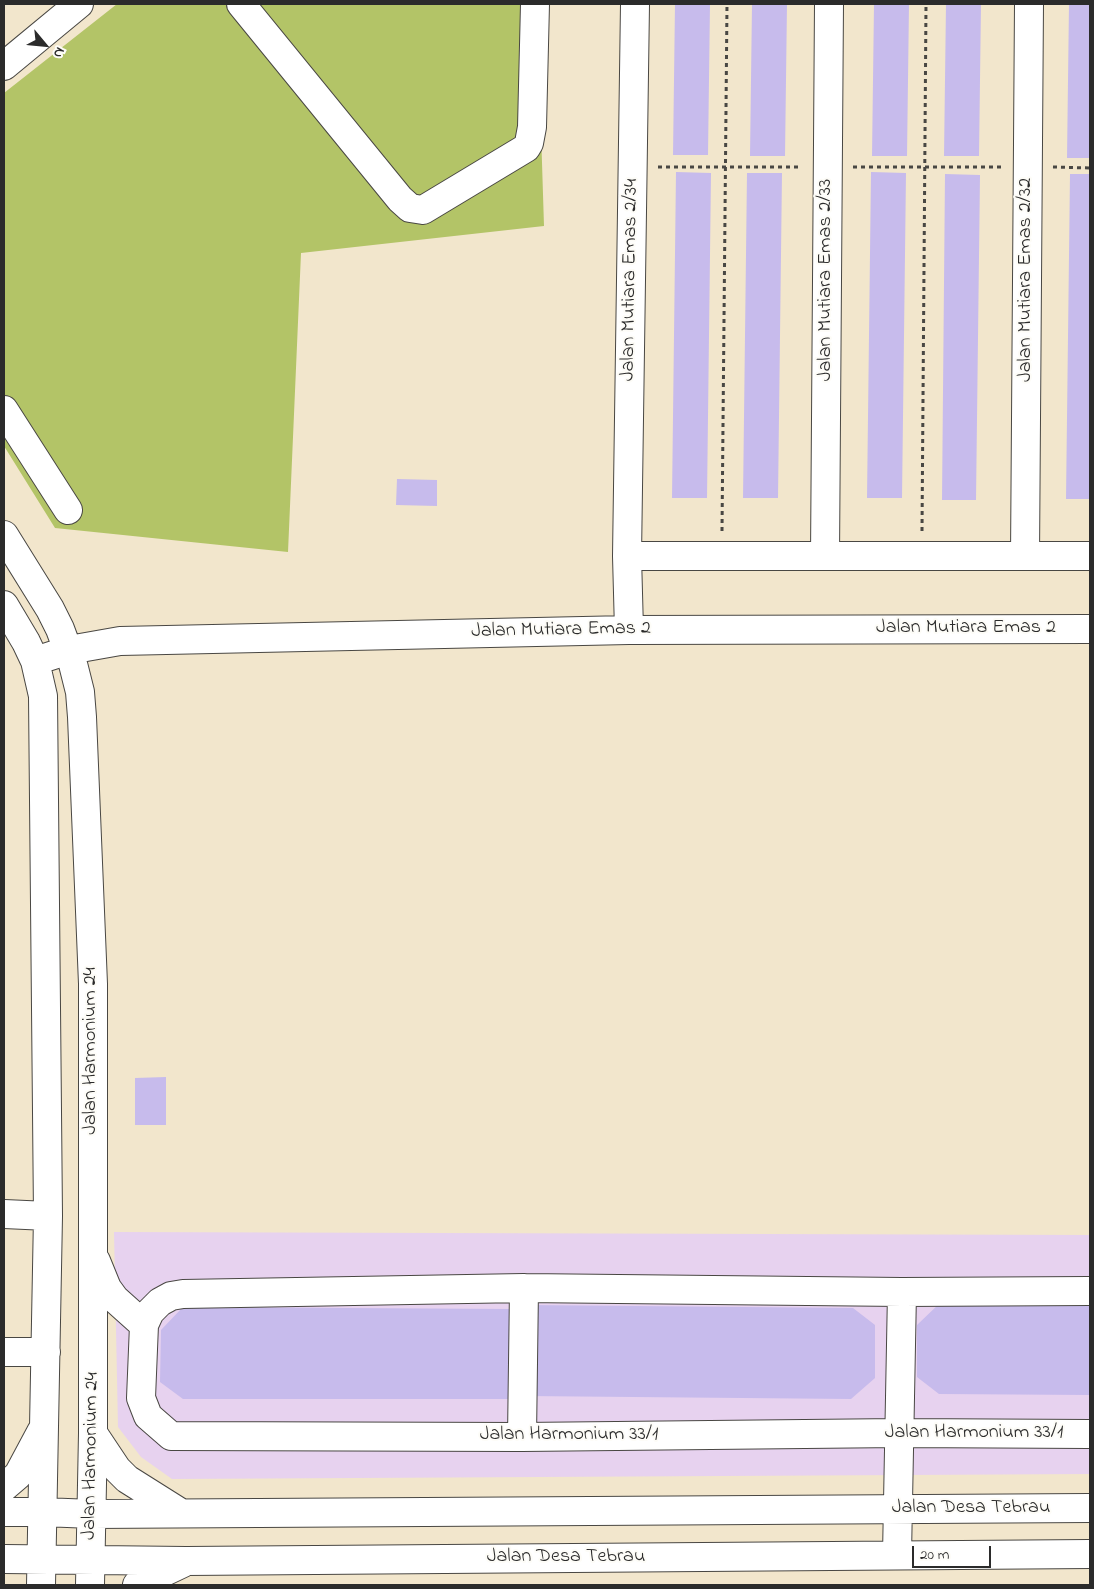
<!DOCTYPE html>
<style>
body{margin:0}
#map{position:relative;width:1094px;height:1589px;overflow:hidden;background:#f2e6cc;font-family:"Indie Flower",sans-serif}
canvas{display:block}
.frame{position:absolute;inset:0;border:5px solid #2b2b2b;pointer-events:none}
.north{position:absolute;left:20px;top:20px;width:50px;height:50px;-webkit-text-stroke:4px #fdfcf7;paint-order:stroke;rotate:118deg;font-size:14px;font-weight:700;line-height:20px;text-align:center;color:#2b2b2b}
.north::after{content:'';display:block;margin:auto;width:18px;height:22px;background:#2b2b2b;clip-path:polygon(50% 0,100% 100%,50% 72%,0 100%)}
.scale{position:absolute;left:912px;top:1546px;width:79px;height:22px;box-sizing:border-box;border:2px solid #2b2b2b;border-top:0;padding-left:6px;font-size:15px;line-height:18px;white-space:nowrap;color:#2b2b2b;-webkit-text-stroke:4px #fdfcf7;paint-order:stroke}
</style>
<div id="map">
<canvas width="1094" height="1589"></canvas>
<div class="frame"></div>
<div class="north">N</div>
<div class="scale">20 m</div>
</div>
<script>
const ctx = document.querySelector('canvas').getContext('2d');
ctx.lineJoin = 'round';
function fillPath(path, color) { ctx.fillStyle = color; ctx.fill(path, 'evenodd'); }
const shape = rows => new Path2D(rows.map(r => 'M' + r).join(''));
function trace(path, color, width, dash) { ctx.strokeStyle = color; ctx.lineWidth = width; ctx.lineCap = dash ? 'butt' : 'round'; ctx.setLineDash(dash || []); ctx.stroke(path); }
function drawText(font, color, halo, rows, align = 'center') {
  ctx.font = font + ' "Indie Flower",sans-serif'; ctx.lineWidth = 4; ctx.setLineDash([]); ctx.textBaseline = 'middle'; ctx.strokeStyle = halo; ctx.fillStyle = color; for (const [text, x, y, turn = 0] of rows) {
    ctx.save(); ctx.translate(x, y); ctx.rotate((+turn || 0) * Math.PI / 180); ctx.textAlign = isNaN(turn) ? turn : align; if (halo) ctx.strokeText(text, 0, 0); ctx.fillText(text, 0, 0); ctx.restore();
  }
}
fillPath(shape([
 [114,1232,1090,1235,1090,1474,172,1479,141,1457,118,1427]
]), '#e7d2ef');
fillPath(shape([
 [117,4,537,4,544,226,301,253,288,552,55,528,4,446,4,93]
]), '#b3c467');
fillPath(shape([
 [675,4,710,4,708,155,673,155],
 [752,4,787,4,785,156,750,156],
 [874,4,909,4,907,156,872,156],
 [946,4,981,4,979,156,944,156],
 [1069,4,1090,4,1090,158,1067,158],
 [676,172,711,173,707,498,672,498],
 [871,172,906,173,902,498,867,498],
 [747,173,782,173,778,498,743,498],
 [945,174,980,175,976,500,942,500],
 [1070,174,1090,174,1090,499,1066,499],
 [397,479,437,480,437,506,396,505],
 [166,1077,166,1125,135,1125,135,1078],
 [940,1303,1090,1304,1090,1395,939,1394,917,1377,917,1325],
 [527,1305,853,1308,875,1325,875,1378,851,1399,525,1396],
 [183,1307,510,1309,509,1399,183,1399,160,1382,161,1330]
]), '#c7bbec');
const minor = shape([
 [241,4,400,199,410,208,423,210,526,148,529,143,532,127,535,4],
 [4,66,79,4],
 [4,410,68,510],
 [4,535,50,609,60,629,73,664,80,692,82,717,93,984,93,1433,90,1585],
 [627,556,1090,556],
 [825,556,829,4],
 [1025,556,1029,4],
 [4,605,26,642,35,661,43,696,48,1216,41,1585],
 [629,630,627,556,635,4],
 [35,661,69,650,120,641,629,630,1090,629],
 [4,1214,48,1216],
 [96,1261,107,1288,115,1299,144,1325],
 [1090,1291,902,1292,524,1288,183,1294,171,1296,160,1302,150,1312,144,1325,141,1398,148,1416,171,1436,522,1437,899,1433,1090,1434],
 [4,1352,46,1352],
 [93,1433,117,1469,127,1479,181,1513],
 [522,1437,524,1288],
 [4,1487,18,1475,41,1432],
 [4,1512,43,1512,92,1514,1090,1508],
 [897,1555,902,1292],
 [4,1559,186,1561,1090,1554],
 [137,1585,183,1563]
]);
trace(minor, '#494743', 30);
trace(shape([
 [658,167,802,167],
 [853,167,1002,167],
 [1053,167,1090,168],
 [722,531,727,4],
 [922,531,926,4]
]), '#494743', 3, [4, 4]);
trace(minor, '#fff', 28);
drawText('20px', '#2b2b2b', '#fdfcf7', [
 ["Jalan Mutiara Emas 2/34",631,280,-89],
 ["Jalan Mutiara Emas 2/33",827,280,-90],
 ["Jalan Mutiara Emas 2/32",1027,280,-90],
 ["Jalan Mutiara Emas 2",966,629],
 ["Jalan Mutiara Emas 2",561,631,-1],
 ["Jalan Harmonium 24",92,1051,-90],
 ["Jalan Harmonium 33/1",974,1434],
 ["Jalan Harmonium 33/1",569,1436],
 ["Jalan Harmonium 24",92,1456,-89],
 ["Jalan Desa Tebrau",971,1509],
 ["Jalan Desa Tebrau",566,1558]
]);
</script>
